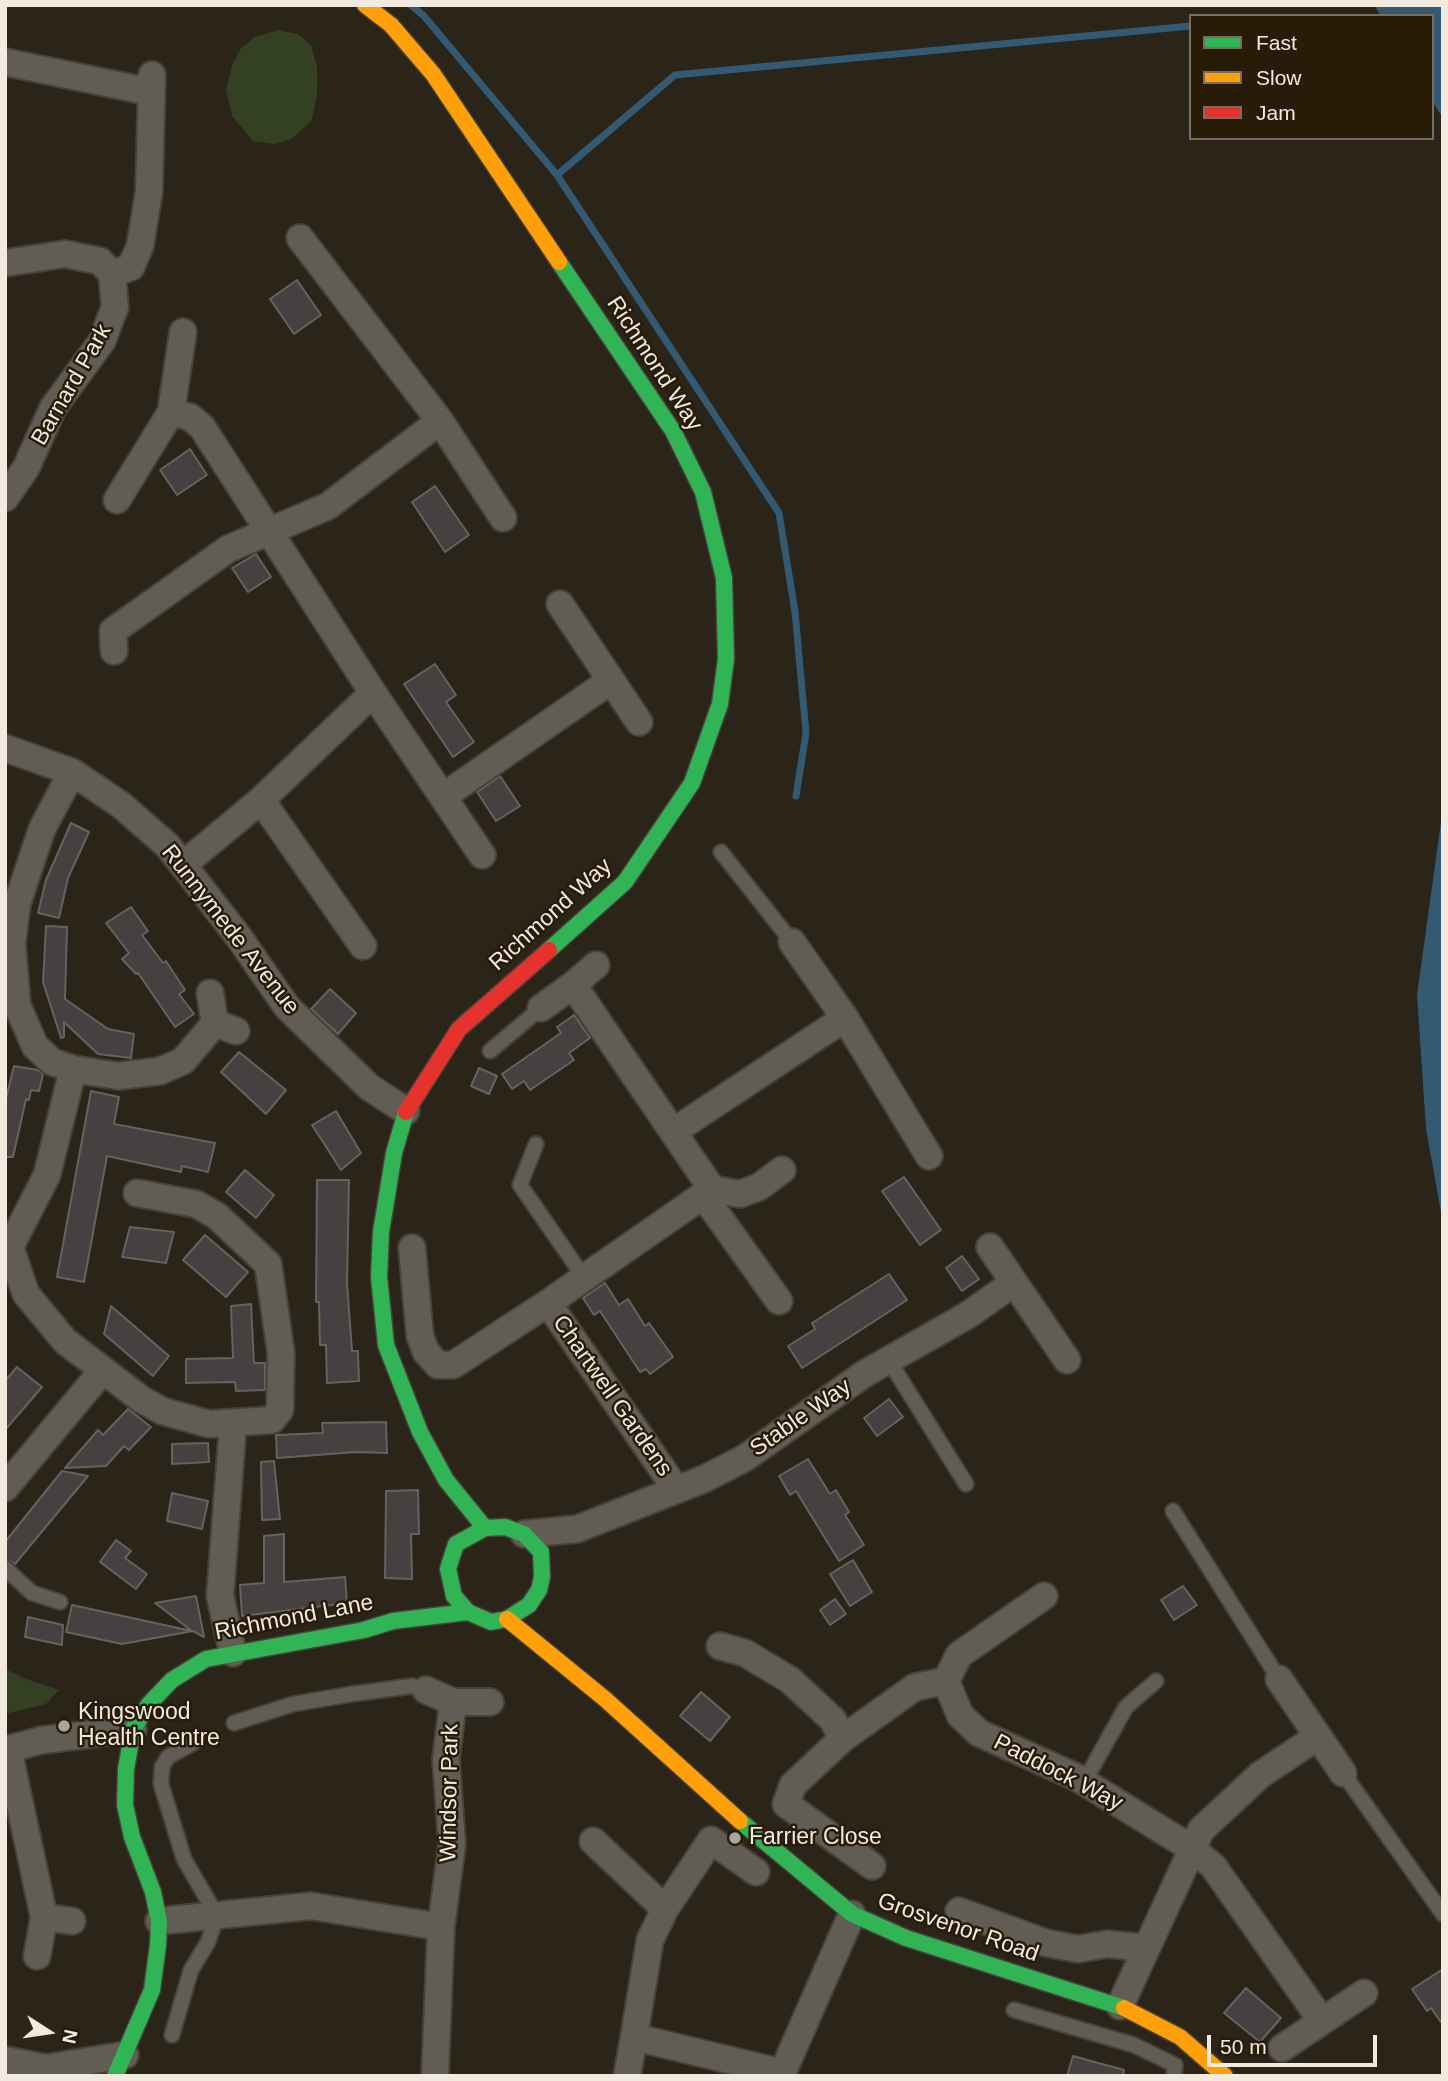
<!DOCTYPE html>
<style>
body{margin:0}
#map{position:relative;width:1448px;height:2081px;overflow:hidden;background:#2b2419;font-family:Helvetica,sans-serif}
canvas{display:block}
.frame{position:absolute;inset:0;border:7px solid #f2eade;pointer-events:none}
.legend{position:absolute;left:1189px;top:14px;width:245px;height:126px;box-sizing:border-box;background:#281c09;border:2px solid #796e5e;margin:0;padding:9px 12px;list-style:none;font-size:21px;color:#f2eade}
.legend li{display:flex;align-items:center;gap:14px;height:35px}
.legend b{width:35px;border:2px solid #796e5e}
.north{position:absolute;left:14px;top:1997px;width:70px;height:70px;-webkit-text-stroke:5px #281c09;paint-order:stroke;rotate:102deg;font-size:19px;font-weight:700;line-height:28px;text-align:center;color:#f2eade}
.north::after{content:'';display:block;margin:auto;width:24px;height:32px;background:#f2eade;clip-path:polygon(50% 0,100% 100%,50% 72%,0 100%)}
.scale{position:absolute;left:1207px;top:2035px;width:170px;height:32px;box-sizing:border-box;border:4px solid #f2eade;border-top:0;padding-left:9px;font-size:21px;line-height:24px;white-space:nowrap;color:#f2eade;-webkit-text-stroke:5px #281c09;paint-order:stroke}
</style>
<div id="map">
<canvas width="1448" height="2081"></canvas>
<div class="frame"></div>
<ul class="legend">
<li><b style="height:9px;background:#30b455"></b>Fast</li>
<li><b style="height:9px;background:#ff9f0a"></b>Slow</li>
<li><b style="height:9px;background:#e5322d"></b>Jam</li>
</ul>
<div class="north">N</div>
<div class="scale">50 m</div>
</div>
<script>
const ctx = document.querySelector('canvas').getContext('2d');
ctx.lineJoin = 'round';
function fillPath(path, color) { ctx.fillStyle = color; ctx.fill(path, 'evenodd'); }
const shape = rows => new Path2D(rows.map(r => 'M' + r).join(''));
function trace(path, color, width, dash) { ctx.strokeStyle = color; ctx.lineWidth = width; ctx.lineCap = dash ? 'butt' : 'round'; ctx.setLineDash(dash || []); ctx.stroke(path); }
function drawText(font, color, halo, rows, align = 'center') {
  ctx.font = font + ' Helvetica,sans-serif'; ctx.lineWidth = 5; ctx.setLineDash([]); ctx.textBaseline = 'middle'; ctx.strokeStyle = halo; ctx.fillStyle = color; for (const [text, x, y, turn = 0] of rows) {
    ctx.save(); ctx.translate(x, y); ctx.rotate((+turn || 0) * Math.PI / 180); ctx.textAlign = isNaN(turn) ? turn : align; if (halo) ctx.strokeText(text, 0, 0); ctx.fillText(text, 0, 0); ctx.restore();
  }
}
fillPath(shape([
 [278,30,298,34,311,45,317,67,317,94,312,120,293,138,275,144,253,141,232,116,226,90,232,65,241,48,255,37],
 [5,1669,26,1679,59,1690,46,1704,5,1714]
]), '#334021');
fillPath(shape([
 [1374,5,1443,5,1443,118,1432,101,1432,16,1381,16],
 [1443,807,1443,1223,1426,1129,1417,995]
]), '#335a72');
trace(shape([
 [411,5,424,16,557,175,779,513,795,612,806,733,796,796],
 [557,175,675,75,1191,26]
]), '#335a72', 7);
const building = shape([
 [297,280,321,315,294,334,270,299,297,280],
 [190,449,207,475,177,495,160,470,190,449],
 [435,486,469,535,445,552,412,502,435,486],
 [256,554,271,577,248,592,232,568,256,554],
 [435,664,456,695,446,702,474,742,453,757,404,684,435,664],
 [500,776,520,806,496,821,477,792,500,776],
 [71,823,89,832,68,878,59,918,38,913,46,880,71,823],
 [131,907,148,931,142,935,163,963,166,961,185,990,179,994,194,1014,175,1027,138,973,136,974,122,959,129,953,106,923,131,907],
 [46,926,67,927,65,999,108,1029,134,1034,131,1058,98,1054,64,1022,64,1037,61,1038,43,982,46,926],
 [330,989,356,1013,338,1034,311,1009,330,989],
 [574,1015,590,1038,569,1053,574,1060,530,1090,524,1081,512,1089,502,1074,561,1033,557,1027,574,1015],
 [239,1052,286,1090,266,1114,221,1072,239,1052],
 [14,1066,38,1070,43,1074,39,1091,31,1090,29,1100,26,1099,13,1157,5,1157,5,1103,14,1066],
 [479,1068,497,1076,489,1094,471,1086,479,1068],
 [91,1091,119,1097,114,1124,215,1143,208,1172,182,1166,181,1172,107,1156,84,1282,57,1277,91,1091],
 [336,1111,361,1153,341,1170,312,1125,336,1111],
 [245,1170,274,1195,256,1218,226,1192,245,1170],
 [904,1177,941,1230,920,1245,882,1191,904,1177],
 [317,1180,349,1180,347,1283,352,1351,358,1351,359,1381,327,1383,326,1345,320,1345,319,1302,316,1302,317,1180],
 [130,1227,174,1232,166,1263,122,1257,130,1227],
 [205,1235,248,1272,226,1297,183,1260,205,1235],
 [962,1256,979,1279,962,1291,946,1268,962,1256],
 [889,1274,907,1300,802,1368,788,1346,815,1329,812,1323,889,1274],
 [605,1283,619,1305,628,1299,645,1326,649,1323,673,1357,650,1374,646,1369,640,1372,600,1311,594,1315,583,1298,605,1283],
 [251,1304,254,1363,265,1363,265,1390,236,1391,235,1382,186,1383,186,1359,233,1358,231,1306,251,1304],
 [111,1306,169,1356,153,1376,104,1334,111,1306],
 [17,1367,42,1387,5,1430,5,1381,17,1367],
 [889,1399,903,1417,877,1436,864,1418,889,1399],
 [128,1409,151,1427,129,1450,124,1446,106,1466,65,1468,98,1430,103,1435,128,1409],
 [386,1422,387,1453,356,1452,277,1458,276,1435,323,1433,322,1423,386,1422],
 [208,1443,209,1462,172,1464,172,1444,208,1443],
 [808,1459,830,1494,836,1490,849,1512,845,1515,864,1545,839,1561,796,1491,790,1495,779,1476,808,1459],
 [274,1461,280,1519,262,1520,261,1462,274,1461],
 [62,1471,88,1476,15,1564,5,1559,5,1542,62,1471],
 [418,1490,419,1534,411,1534,412,1579,385,1578,386,1491,418,1490],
 [172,1493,208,1501,202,1529,167,1521,172,1493],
 [284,1534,284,1582,345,1577,347,1603,242,1616,240,1585,264,1583,264,1536,284,1534],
 [116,1540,131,1551,125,1558,147,1574,136,1589,100,1562,116,1540],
 [853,1560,872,1592,850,1606,830,1574,853,1560],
 [1183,1586,1197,1605,1174,1620,1161,1600,1183,1586],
 [196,1596,204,1637,193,1631,122,1644,66,1632,72,1605,192,1631,155,1603,196,1596],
 [835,1599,846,1614,830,1625,820,1610,835,1599],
 [28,1617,63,1625,62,1645,25,1637,28,1617],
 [701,1692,730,1717,710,1741,680,1716,701,1692],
 [1443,1969,1443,2025,1431,2008,1427,2011,1412,1989,1443,1969],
 [1246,1988,1281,2018,1260,2042,1224,2013,1246,1988],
 [1073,2056,1124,2070,1123,2076,1067,2076,1073,2056]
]);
fillPath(building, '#464140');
trace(building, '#676160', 2);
const lane = shape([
 [721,852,792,942],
 [490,1051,541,1008],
 [536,1144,520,1185,583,1276],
 [888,1359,966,1484],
 [1173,1511,1279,1679],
 [5,1568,32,1593,60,1602],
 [234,1723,293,1704,352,1694,412,1686,426,1690],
 [1343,1773,1443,1914],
 [1084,1782,1126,1707,1156,1681],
 [1014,2010,1134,2045,1175,2065,1174,2076],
 [172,2035,191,1970,208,1942,217,1916,184,1859,161,1784,162,1767,168,1757,193,1743]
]);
const street = shape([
 [5,62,151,92],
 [300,238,440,421,503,518],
 [5,263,65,254,100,261,112,274,115,307,102,341,53,408,26,468,5,498],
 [112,274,131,267,140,246,149,192,152,75],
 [171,412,183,332],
 [117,500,171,412,190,417,202,427,373,693,261,800,184,864],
 [560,604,639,722],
 [114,651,113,631,228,549,328,506,440,421],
 [373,693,482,855],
 [5,748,72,772,121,805,168,846,238,936,287,1007,369,1087,406,1111],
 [72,772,42,829,17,904,12,943,17,1005,35,1046,52,1062,73,1069,47,1175,10,1247,26,1294,65,1341,141,1399,162,1411,209,1424,272,1420,280,1410,281,1353,268,1264,217,1216,196,1204,137,1193],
 [444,796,610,681],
 [261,800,363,946],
 [792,942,845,1018],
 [573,985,596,965],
 [210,993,215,1023,236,1031],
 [541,1008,573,985,712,1189,548,1303,676,1489],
 [73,1069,118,1076,160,1071,183,1061,215,1023],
 [674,1131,845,1018,929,1156],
 [712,1189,740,1194,759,1187,782,1170],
 [703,1195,779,1301],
 [990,1247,1067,1360],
 [412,1248,420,1336,426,1352,438,1365,453,1365,548,1303],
 [5,1488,103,1370],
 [524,1534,577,1529,704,1479,745,1458,864,1374,968,1315,1012,1284],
 [1044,1596,959,1655,946,1681,960,1715,979,1733,1076,1777,1191,1848,1213,1866,1322,2021],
 [720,1646,745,1653,790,1680,833,1720,842,1739],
 [233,1653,220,1596,233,1424],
 [1279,1679,1343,1773],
 [426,1690,453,1702,490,1702],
 [8,1749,44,1917,37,1956],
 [5,1750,42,1740,133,1729],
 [593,1841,665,1909],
 [872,1866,786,1804,793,1785,842,1739,915,1687,946,1681],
 [756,1872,711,1840,665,1909,650,1940,634,2037,783,2073],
 [959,1911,1046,1943,1078,1949,1107,1944,1146,1948],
 [44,1917,72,1921],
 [159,1921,311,1906,441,1927],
 [1120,2006,1201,1830,1260,1775,1317,1737],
 [1282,2048,1364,1993],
 [5,2060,46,2068,125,2055],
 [435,2076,441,1927,452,1845,446,1759,453,1702],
 [627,2076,634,2037],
 [781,2076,852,1914]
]);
const fast = shape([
 [549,950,625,882,692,783,720,704,726,659,724,578,703,492,673,431,559,262],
 [406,1112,394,1153,381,1232,379,1277,386,1345,420,1432,446,1480,485,1528],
 [505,1527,524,1534,541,1552,542,1577,539,1590,529,1605,507,1619,491,1622,468,1612,454,1596,448,1569,456,1544,485,1528,505,1527],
 [740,1821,852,1914,906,1938,1124,2008],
 [115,2076,152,1990,158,1945,159,1921,153,1892,132,1837,125,1805,126,1769,133,1729,149,1704,172,1680,206,1659,364,1630,393,1621,468,1612]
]);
const slow = shape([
 [365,5,391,25,433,74,559,262],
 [507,1619,605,1699,740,1821],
 [1124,2008,1180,2037,1225,2076]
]);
const jam = shape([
 [406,1112,459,1029,549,950]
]);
trace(lane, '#484139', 18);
trace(street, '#484139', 30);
trace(fast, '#484139', 19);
trace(slow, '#484139', 19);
trace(jam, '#484139', 19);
trace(lane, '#625d54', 14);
trace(street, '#625d54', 26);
trace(fast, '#30b455', 16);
trace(slow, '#ff9f0a', 16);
trace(jam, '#e5322d', 16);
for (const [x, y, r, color] of [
 [64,1726,7,"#aca599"],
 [735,1838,7,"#aca599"]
]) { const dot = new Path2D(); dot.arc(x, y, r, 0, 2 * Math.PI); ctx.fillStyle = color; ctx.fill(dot); trace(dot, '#281c09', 2.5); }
drawText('23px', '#f2eade', '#281c09', [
 ["Richmond Way",654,364,57],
 ["Barnard Park",72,385,-60],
 ["Richmond Way",551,915,-42],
 ["Runnymede Avenue",230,930,52],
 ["Chartwell Gardens",612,1396,55],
 ["Stable Way",801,1418,-35],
 ["Richmond Lane",294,1618,-11],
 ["Paddock Way",1058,1773,27],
 ["Windsor Park",450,1793,-89],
 ["Grosvenor Road",958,1928,19]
]);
drawText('23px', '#f2eade', '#281c09', [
 ["Kingswood",78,1713],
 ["Health Centre",78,1739],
 ["Farrier Close",749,1838]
], 'left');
</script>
